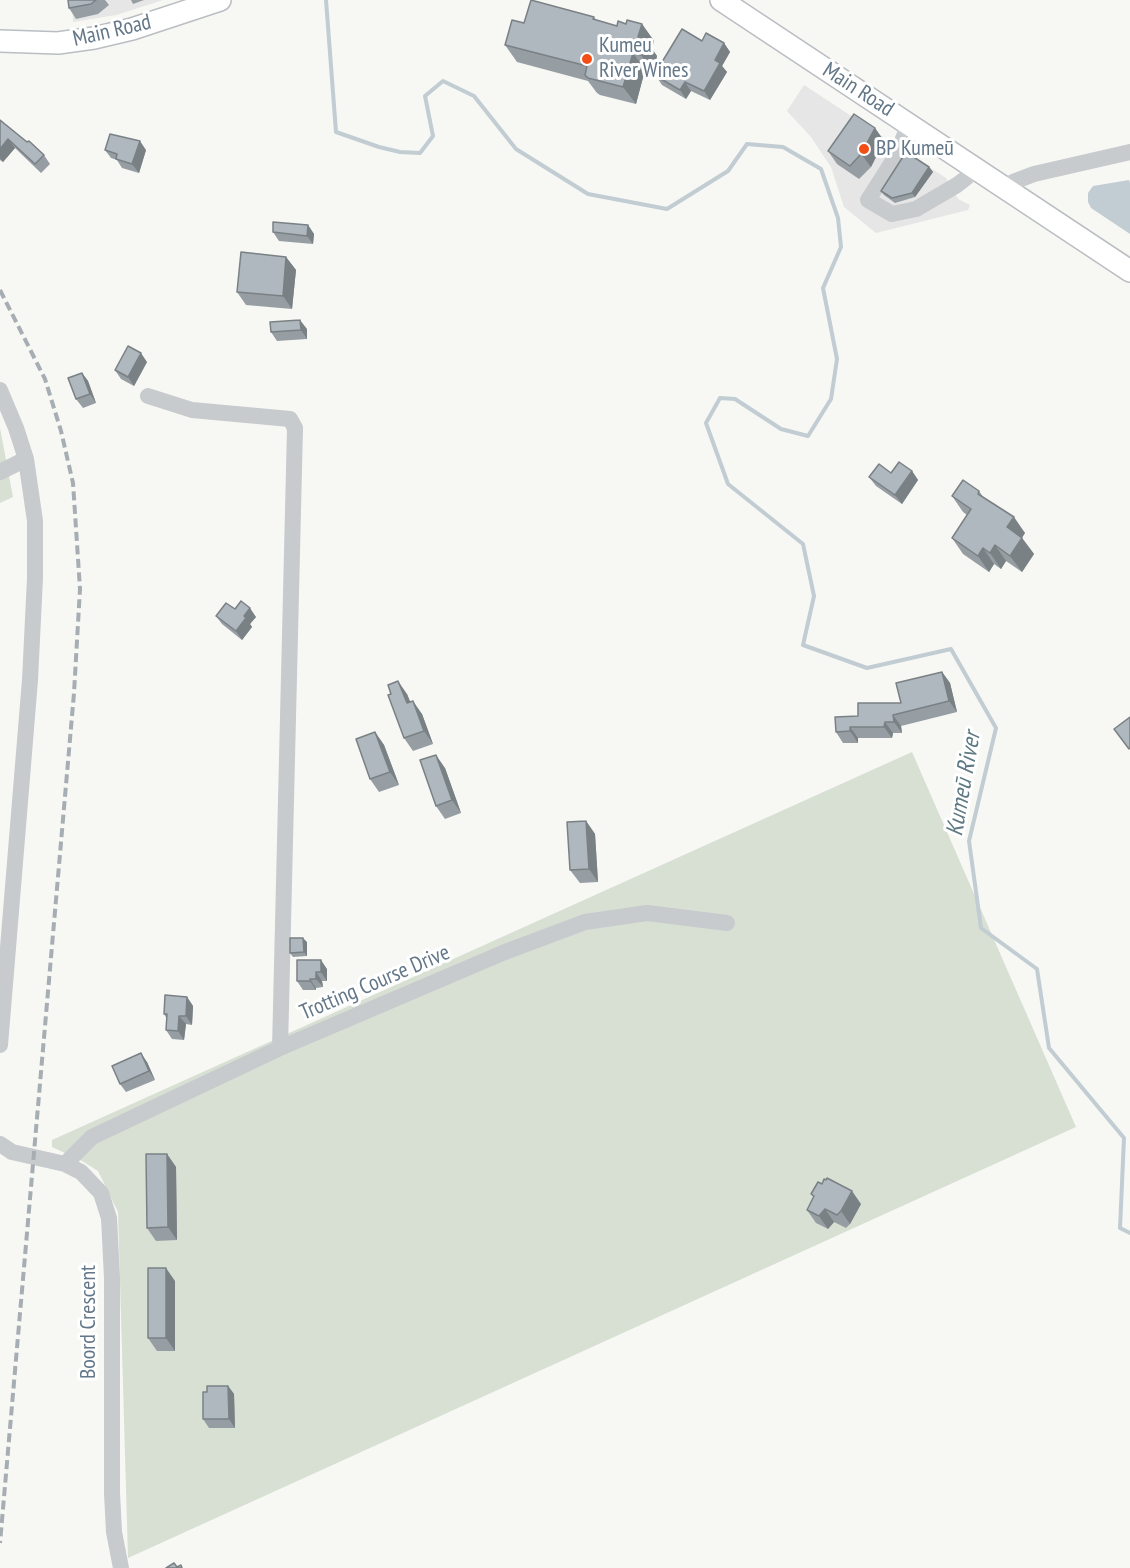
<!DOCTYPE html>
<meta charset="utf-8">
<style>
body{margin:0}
canvas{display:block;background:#f7f7f4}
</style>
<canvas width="1130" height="1568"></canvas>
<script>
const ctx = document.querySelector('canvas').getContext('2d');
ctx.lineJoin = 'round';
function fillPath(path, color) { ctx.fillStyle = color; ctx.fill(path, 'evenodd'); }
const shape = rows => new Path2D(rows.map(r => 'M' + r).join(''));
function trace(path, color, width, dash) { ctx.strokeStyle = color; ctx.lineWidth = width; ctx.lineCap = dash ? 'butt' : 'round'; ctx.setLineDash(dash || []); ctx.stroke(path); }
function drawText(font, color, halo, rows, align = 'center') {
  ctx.font = font + ' "PT Sans Narrow",sans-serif'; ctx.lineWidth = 6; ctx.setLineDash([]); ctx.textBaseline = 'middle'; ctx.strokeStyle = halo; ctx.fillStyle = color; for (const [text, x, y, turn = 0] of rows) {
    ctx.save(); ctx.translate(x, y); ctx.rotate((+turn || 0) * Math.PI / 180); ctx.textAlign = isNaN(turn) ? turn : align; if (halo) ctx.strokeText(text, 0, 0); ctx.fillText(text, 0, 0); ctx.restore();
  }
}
fillPath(shape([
 [72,0,163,0,116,15,73,22],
 [804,85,946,178,958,199,970,205,968,210,876,233,844,207,831,167,811,137,787,111]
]), '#e5e6e5');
fillPath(shape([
 [0,428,13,497,0,503],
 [912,752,1076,1127,128,1558,118,1212,98,1171,82,1161,52,1147,52,1140]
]), '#d8e0d4');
fillPath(shape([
 [1129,180,1130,183,1130,234,1091,208,1088,202,1088,193,1093,186]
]), '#c1cdd2');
trace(shape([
 [326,0,336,132,379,147,400,152,420,153,433,136,425,96,443,81,474,96,516,149,588,194,667,209,728,171,747,144,783,147,821,169,838,218,841,247,823,288,837,359,831,399,808,436,781,429,735,399,720,398,706,423,728,484,803,544,814,596,803,645,867,668,951,649,996,728,969,841,981,928,1037,969,1049,1048,1124,1138,1120,1228,1130,1233]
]), '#c1cdd2', 4);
const major = shape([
 [721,0,1130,271],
 [0,41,58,43,94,38,132,29,220,0]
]);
trace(major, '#babec2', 24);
trace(shape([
 [909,124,896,156,868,200,892,214,916,209,957,185,966,178,974,166],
 [1006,190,1013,182,1034,174,1130,152],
 [0,390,16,428,26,459,35,521,35,578,30,680,0,1045],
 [148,396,192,410,290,419,295,428,280,1048],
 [0,472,26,459],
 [0,1144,12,1152,65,1164,81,1172,101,1193,109,1218,112,1278,112,1493,114,1532,121,1568],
 [65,1164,92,1137,280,1048,505,952,585,922,647,913,727,923]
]), '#c7cbce', 16);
trace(major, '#fff', 21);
trace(shape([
 [0,290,45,379,61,431,73,483,80,589,74,693,0,1543]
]), '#a6adb3', 4, [9, 4.5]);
fillPath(shape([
 [68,0,105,0,109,5,98,14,76,19,69,8],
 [131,0,144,0,133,4],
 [594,17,596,20,617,26,626,24,642,24,654,41,652,49,657,56,653,72,645,70,636,104,600,95,597,93,588,81,517,62,505,45,524,23],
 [702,41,724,43,730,52,722,66,727,72,710,100,691,91,686,99,662,85,656,76,661,69,659,67],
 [0,120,44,155,50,164,41,173,15,148,3,162,0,160],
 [875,128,884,141,871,167,859,179,837,164,828,151],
 [105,150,146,150,139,173,122,168,117,160,111,158],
 [929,167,933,172,915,197,895,203,884,195,881,191],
 [308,225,314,234,313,244,279,241,273,232],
 [286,257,296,270,292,309,246,305,237,292],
 [307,329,307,339,277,341,271,332],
 [147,362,134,386,121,379,115,370],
 [82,373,88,381,96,403,83,408,76,399],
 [912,471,918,480,902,504,876,486,869,477,891,473],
 [979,491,984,498,1025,533,1022,538,1034,554,1022,572,1006,561,1001,569,994,564,989,572,963,554,952,538,967,515,963,512,952,496],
 [235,609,256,617,250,624,252,627,242,640,222,624,216,616],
 [942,672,950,683,957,712,901,726,902,733,893,733,892,738,858,738,858,743,843,743,836,732,858,716,901,703],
 [407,694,410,702,422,714,433,744,413,751,404,738],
 [375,732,384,745,399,785,379,792,370,779],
 [445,768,461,813,445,819,436,806],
 [586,821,595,834,598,882,580,883,570,870],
 [307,942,307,956,293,957,290,953],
 [297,960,327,969,327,981,322,981,323,987,316,988,316,990,303,990,297,981],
 [187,997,193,1006,192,1025,186,1024,184,1040,172,1039,166,1030,167,1019,164,1014],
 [147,1062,155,1080,126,1092,120,1084],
 [167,1154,176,1167,177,1240,156,1241,147,1228],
 [811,1194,861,1204,850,1224,846,1228,834,1222,828,1229,816,1223,807,1210,814,1198],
 [175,1281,175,1351,157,1351,148,1338],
 [228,1386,234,1394,235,1428,209,1428,203,1419,207,1392]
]), '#969ea3');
fillPath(shape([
 [642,24,654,41,652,49,657,56,653,72,641,55,638,37],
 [724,43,730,52,722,66,727,72,710,100,704,91,715,60],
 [633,53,645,70,636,104,623,87],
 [685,82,691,91,686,99,680,90],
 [875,128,884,141,871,167,861,154],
 [8,139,15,148,3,162,0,158,0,149],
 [140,141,146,150,139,173,132,164],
 [929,167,933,172,915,197,912,193],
 [308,225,314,234,313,244,307,236],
 [286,257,296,270,292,309,283,296],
 [300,320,307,329,307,339,301,330],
 [141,353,147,362,134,386,128,377],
 [82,373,88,381,96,403,90,394],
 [912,471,918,480,902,504,895,495],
 [1014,517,1025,533,1018,543,1007,527],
 [1022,538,1034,554,1022,572,1010,556],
 [995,545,1006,561,1001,569,990,553],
 [983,548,994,564,989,572,978,556],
 [250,608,256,617,250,624,252,627,242,640,236,631,244,616],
 [942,672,950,683,957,712,949,701],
 [398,681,407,694,416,716,407,703],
 [413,701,422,714,433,744,424,731],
 [893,715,901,726,902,733,894,722],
 [885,722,893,733,892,738,884,727],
 [850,727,858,738,858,743,850,731],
 [375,732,384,745,399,785,390,772],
 [436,755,445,768,461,813,452,800],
 [586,821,595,834,598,882,589,869],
 [303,938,307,942,307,956,304,952],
 [321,960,327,969,327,981,321,972],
 [316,972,322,981,323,987,316,979],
 [310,979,316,988,316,990,310,981],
 [187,997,193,1006,192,1025,186,1016],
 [179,1016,186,1024,184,1040,178,1031],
 [141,1053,147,1062,155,1080,149,1071],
 [167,1154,176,1167,177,1240,168,1227],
 [852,1191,861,1204,850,1224,841,1211],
 [825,1209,834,1222,828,1229,819,1216],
 [166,1268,175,1281,175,1351,166,1338],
 [228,1386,234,1394,235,1428,229,1419]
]), '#7a8185');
const building = shape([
 [68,0,96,0,91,4,69,8,68,0],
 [531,0,594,17,593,19,617,26,618,21,626,24,627,20,642,24,638,37,645,39,641,55,633,53,623,87,588,78,585,75,587,66,505,45,512,20,524,23,531,0],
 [682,29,702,41,706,33,724,43,715,60,720,63,704,91,685,82,680,90,656,76,661,68,659,67,682,29],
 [854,114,875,128,861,154,850,166,828,151,854,114],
 [0,120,27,142,29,141,44,155,35,164,8,139,0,149,0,120],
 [110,134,140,141,132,164,116,159,117,154,105,150,110,134],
 [906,152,929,167,912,193,892,198,881,191,906,152],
 [273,222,308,225,307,236,273,232,273,222],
 [241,252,286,257,283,296,237,292,241,252],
 [300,320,301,330,271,332,270,322,300,320],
 [128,346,141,353,128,377,115,370,128,346],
 [82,373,90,394,76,399,68,378,82,373],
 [899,462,912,471,895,495,869,477,879,464,891,473,899,462],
 [963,480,979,491,978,494,1014,517,1007,527,1022,538,1010,556,995,545,990,553,983,548,978,556,952,538,971,509,952,496,963,480],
 [241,601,250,608,244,616,246,618,236,631,216,616,226,603,235,609,241,601],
 [942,672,949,701,893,715,894,722,885,722,884,727,850,727,850,731,836,732,835,717,858,716,858,703,901,703,896,683,942,672],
 [398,681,407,703,413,701,424,731,404,738,388,695,391,694,388,685,398,681],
 [1130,717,1130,748,1129,749,1114,729,1130,717],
 [375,732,390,772,370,779,356,739,375,732],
 [436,755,452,800,436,806,420,760,436,755],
 [586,821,589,869,570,870,567,822,586,821],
 [290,938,303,938,304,952,290,953,290,938],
 [297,960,321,960,321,972,316,972,316,979,310,979,310,981,297,981,297,960],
 [165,995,187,997,186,1016,179,1016,178,1031,166,1030,167,1014,164,1014,165,995],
 [141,1053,149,1071,120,1084,112,1066,141,1053],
 [146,1154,167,1154,168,1227,147,1228,146,1154],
 [827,1178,852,1191,841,1211,837,1215,825,1209,819,1216,807,1210,814,1196,811,1194,818,1182,822,1184,824,1179,826,1180,827,1178],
 [148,1268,166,1268,166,1338,148,1338,148,1268],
 [207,1386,228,1386,229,1419,203,1419,203,1392,207,1392,207,1386],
 [174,1563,177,1567,181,1565,182,1568,166,1568,174,1563]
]);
fillPath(building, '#afb8be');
trace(building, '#7a8185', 1.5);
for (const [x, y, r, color] of [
 [587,59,6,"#f44e17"],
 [864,149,6,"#f44e17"]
]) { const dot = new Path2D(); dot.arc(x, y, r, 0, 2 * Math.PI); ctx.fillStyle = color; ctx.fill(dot); trace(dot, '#fff', 2); }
drawText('22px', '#637788', '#fff', [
 ["Main Road",112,31,-13],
 ["Main Road",858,90,33],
 ["Trotting Course Drive",375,983,-23],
 ["Boord Crescent",89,1322,-90]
]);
drawText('22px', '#637788', '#fff', [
 ["Kumeu",599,46],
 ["River Wines",599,71],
 ["BP Kumeū",876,149]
], 'left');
drawText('italic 24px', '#5f7a84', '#fff', [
 ["Kumeū River",964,784,-80]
]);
</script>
